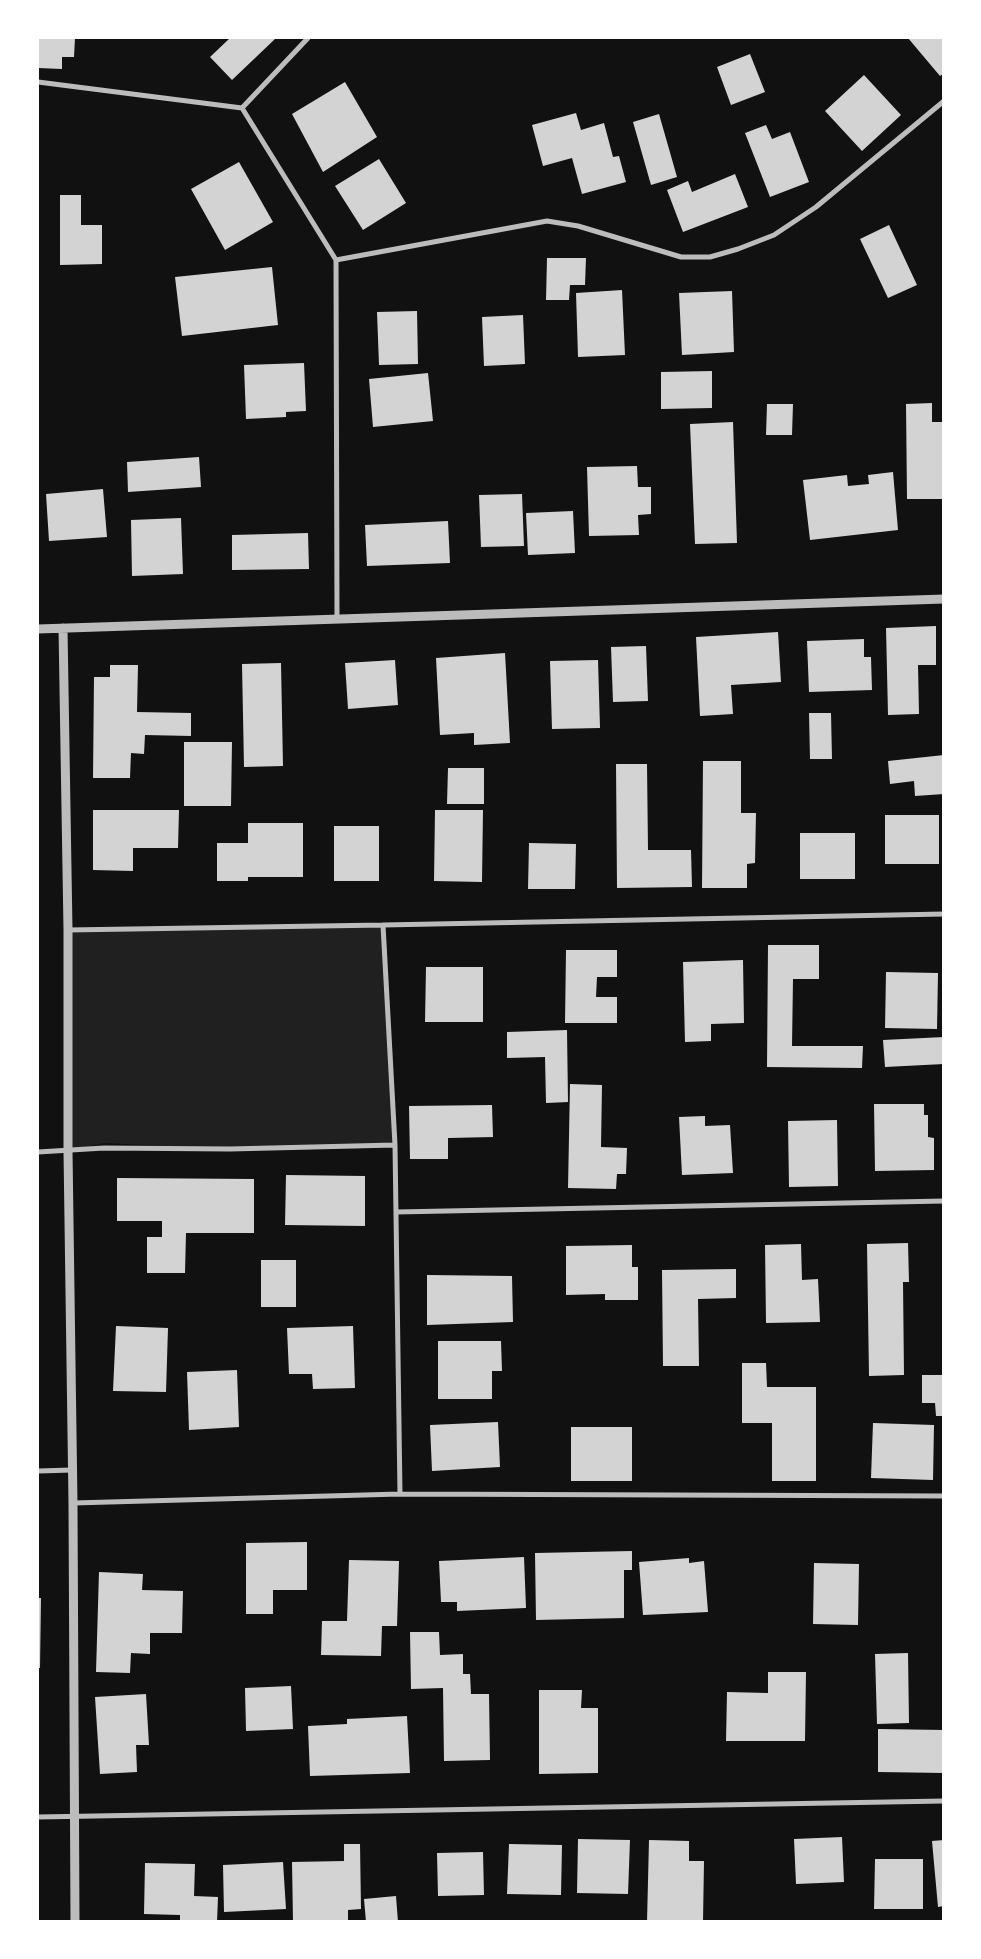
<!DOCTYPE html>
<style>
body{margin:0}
#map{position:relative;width:981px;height:1959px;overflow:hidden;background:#111;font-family:"PT Serif",serif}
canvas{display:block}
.frame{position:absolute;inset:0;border:39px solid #fff;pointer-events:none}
</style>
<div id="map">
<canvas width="981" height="1959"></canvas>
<div class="frame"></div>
</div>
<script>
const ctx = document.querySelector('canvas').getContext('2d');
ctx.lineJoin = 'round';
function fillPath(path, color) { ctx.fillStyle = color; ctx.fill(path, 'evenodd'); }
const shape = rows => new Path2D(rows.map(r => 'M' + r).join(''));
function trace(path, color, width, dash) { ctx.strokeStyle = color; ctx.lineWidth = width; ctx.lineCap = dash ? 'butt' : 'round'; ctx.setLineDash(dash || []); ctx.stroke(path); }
fillPath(shape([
 [383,925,395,1145,230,1149,104,1143,68,1151,68,930]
]), '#202020');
fillPath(shape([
 [38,38,75,38,74,57,62,57,62,69,38,68],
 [230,38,273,38,275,39,232,80,210,57],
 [908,38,944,38,944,73,940,76],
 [750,54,765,92,731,105,717,67],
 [864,75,901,115,862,151,825,111],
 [345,82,377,137,323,172,292,114],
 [576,113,581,130,604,123,613,157,619,156,626,182,582,194,572,158,543,166,532,125],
 [659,114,677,177,651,185,633,122],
 [766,125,772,139,790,132,809,182,770,197,745,133],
 [379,159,406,203,363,230,335,186],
 [239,162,273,222,225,250,191,189],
 [735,174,748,207,683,232,667,190,688,181,692,192],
 [60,195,81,195,81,225,102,225,102,264,60,265],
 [889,225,917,285,888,298,860,239],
 [547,258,586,258,585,285,570,285,569,300,546,300],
 [272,267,278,325,182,336,175,277],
 [622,290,625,355,578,357,576,293],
 [732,291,734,352,682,355,679,293],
 [417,311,418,364,379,365,377,312],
 [523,315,525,364,484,366,482,317],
 [304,363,306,411,286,412,286,417,246,419,244,365],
 [712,371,712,408,661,409,661,372],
 [428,373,433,421,373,427,369,379],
 [932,403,932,422,944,422,944,499,907,499,906,404],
 [767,404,793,404,792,435,766,435],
 [733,422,737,543,695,544,690,424],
 [199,457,201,487,128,492,127,462],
 [637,466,638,487,651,487,651,514,638,515,639,535,589,536,587,467],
 [893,472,898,530,810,540,803,480,847,475,848,486,869,484,868,475],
 [103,489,107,537,49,541,46,494],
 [522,494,524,546,481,547,479,495],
 [573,511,575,553,528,555,526,513],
 [181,518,183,574,132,576,131,520],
 [448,521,450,563,367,566,365,525],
 [308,533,309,569,232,570,232,535],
 [936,626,936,665,918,665,919,714,888,715,886,628],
 [778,632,781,682,731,685,733,714,700,716,696,637],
 [864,639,864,657,871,657,872,690,809,692,807,641],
 [646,646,648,701,613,702,611,647],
 [505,653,510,743,474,745,474,733,440,735,436,658],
 [395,660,398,705,348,709,345,663],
 [598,660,600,728,552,729,550,661],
 [281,663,283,766,244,767,242,664],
 [110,665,138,665,137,712,191,713,191,736,145,735,144,754,131,753,130,778,93,778,94,677,110,677],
 [809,713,831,713,832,759,810,759],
 [184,742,232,742,231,806,184,806],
 [944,755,944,794,915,796,914,781,890,784,888,761],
 [703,761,741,761,741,813,756,813,755,863,747,864,747,888,702,888],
 [616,764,647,764,648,850,691,850,692,887,617,888],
 [448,768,484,768,484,804,447,804],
 [93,810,179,810,178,848,133,848,133,871,93,870],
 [435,810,483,810,482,882,434,881],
 [885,815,939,815,939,864,885,864],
 [248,823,303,823,303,877,248,877,248,881,217,881,217,843,248,843],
 [334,826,379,826,379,881,334,881],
 [800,833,855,833,855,879,800,879],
 [529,843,576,844,575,889,528,889],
 [768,945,819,945,819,979,793,979,792,1046,863,1046,862,1068,767,1067],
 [566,950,617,950,617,977,597,977,596,997,617,997,617,1023,565,1023],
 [743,960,744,1023,711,1024,711,1041,685,1042,683,962],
 [426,967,483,967,483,1022,425,1022],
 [886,972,938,973,937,1029,885,1028],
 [567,1030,568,1102,546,1103,545,1057,507,1058,507,1032],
 [944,1037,944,1064,885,1067,883,1040],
 [570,1084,602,1085,601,1147,627,1148,626,1174,617,1174,616,1189,568,1188],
 [874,1104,924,1104,924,1115,928,1115,928,1137,934,1138,934,1170,875,1171],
 [492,1105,493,1137,448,1138,448,1159,410,1159,409,1106],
 [705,1116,705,1126,730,1125,733,1173,682,1175,679,1117],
 [837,1120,838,1186,789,1187,788,1121],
 [286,1175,365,1176,365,1226,285,1225],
 [117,1178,254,1179,254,1233,186,1233,185,1273,147,1273,147,1237,162,1237,162,1221,117,1221],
 [38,1207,39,1207,39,1248,38,1248],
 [908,1243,909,1282,903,1282,904,1375,869,1376,867,1244],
 [801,1244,802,1280,818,1279,820,1322,766,1323,765,1245],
 [632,1245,632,1267,638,1267,638,1300,605,1300,605,1294,566,1295,566,1246],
 [261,1260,296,1260,296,1307,261,1307],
 [736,1269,736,1298,698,1299,699,1366,663,1366,662,1270],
 [427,1275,512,1276,513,1322,427,1325],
 [116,1326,168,1328,166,1392,113,1391],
 [353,1326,355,1388,313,1389,312,1374,289,1374,287,1328],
 [438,1341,501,1341,502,1371,492,1371,492,1399,438,1399],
 [742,1363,766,1363,767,1387,816,1387,816,1481,772,1481,772,1423,742,1423],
 [237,1370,239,1427,189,1430,187,1372],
 [922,1375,944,1375,944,1416,936,1416,935,1403,922,1403],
 [498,1422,500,1467,432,1471,430,1425],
 [873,1423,934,1425,933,1480,871,1478],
 [571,1427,632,1427,632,1481,571,1481],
 [307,1542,307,1590,273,1590,273,1614,246,1614,246,1543],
 [632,1551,632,1570,624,1570,624,1618,536,1620,535,1553],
 [524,1557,526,1608,457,1611,457,1602,441,1602,439,1561],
 [689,1558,689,1563,704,1561,708,1612,643,1615,639,1562],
 [349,1560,399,1561,397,1626,382,1626,381,1656,321,1655,322,1621,347,1621],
 [814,1563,859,1564,858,1625,813,1624],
 [99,1572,143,1574,142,1590,183,1591,182,1633,150,1633,150,1654,131,1653,130,1673,96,1672],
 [38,1598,41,1598,40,1668,38,1668],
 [410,1632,439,1632,440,1655,463,1654,463,1674,470,1674,471,1694,489,1694,490,1760,444,1761,443,1688,411,1689],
 [908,1653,909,1723,877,1724,875,1654],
 [768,1672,806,1672,805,1741,726,1741,727,1692,768,1693],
 [291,1686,293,1729,246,1731,245,1688],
 [539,1690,582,1690,581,1708,598,1708,598,1773,539,1774],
 [146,1694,149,1745,136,1745,137,1772,100,1774,95,1697],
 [407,1716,410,1773,310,1776,308,1726,347,1724,347,1719],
 [878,1729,944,1730,944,1773,878,1772],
 [842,1837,844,1882,796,1884,794,1839],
 [578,1839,630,1840,628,1894,577,1893],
 [649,1840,689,1841,689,1861,704,1861,703,1922,647,1922],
 [944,1840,944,1906,938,1907,932,1841],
 [344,1844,360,1844,361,1909,348,1910,348,1922,293,1922,292,1862,344,1861],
 [509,1844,562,1845,561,1895,507,1894],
 [483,1852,484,1895,438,1896,437,1853],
 [875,1859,923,1859,923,1909,874,1909],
 [283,1862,286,1909,224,1912,223,1865],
 [145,1863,195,1864,194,1896,218,1897,217,1922,180,1922,180,1915,144,1914],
 [396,1896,398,1922,366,1922,364,1899]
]), '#d3d3d3');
trace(shape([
 [38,82,242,108],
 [242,108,336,260,337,620],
 [242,108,308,38],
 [336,260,547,221,578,226,681,257,710,257,738,249,774,235,816,207,944,101],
 [383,925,944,914],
 [395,1145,400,1494],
 [38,1152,104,1148,230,1149,395,1145,383,925,68,930],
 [396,1212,944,1201],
 [38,1471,72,1470],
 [73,1503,400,1494,944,1496],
 [38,1817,944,1801]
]), '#bcbcbc', 5);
trace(shape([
 [63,628,68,930,68,1151,73,1503,75,1922],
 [38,629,944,599]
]), '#bcbcbc', 9);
</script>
